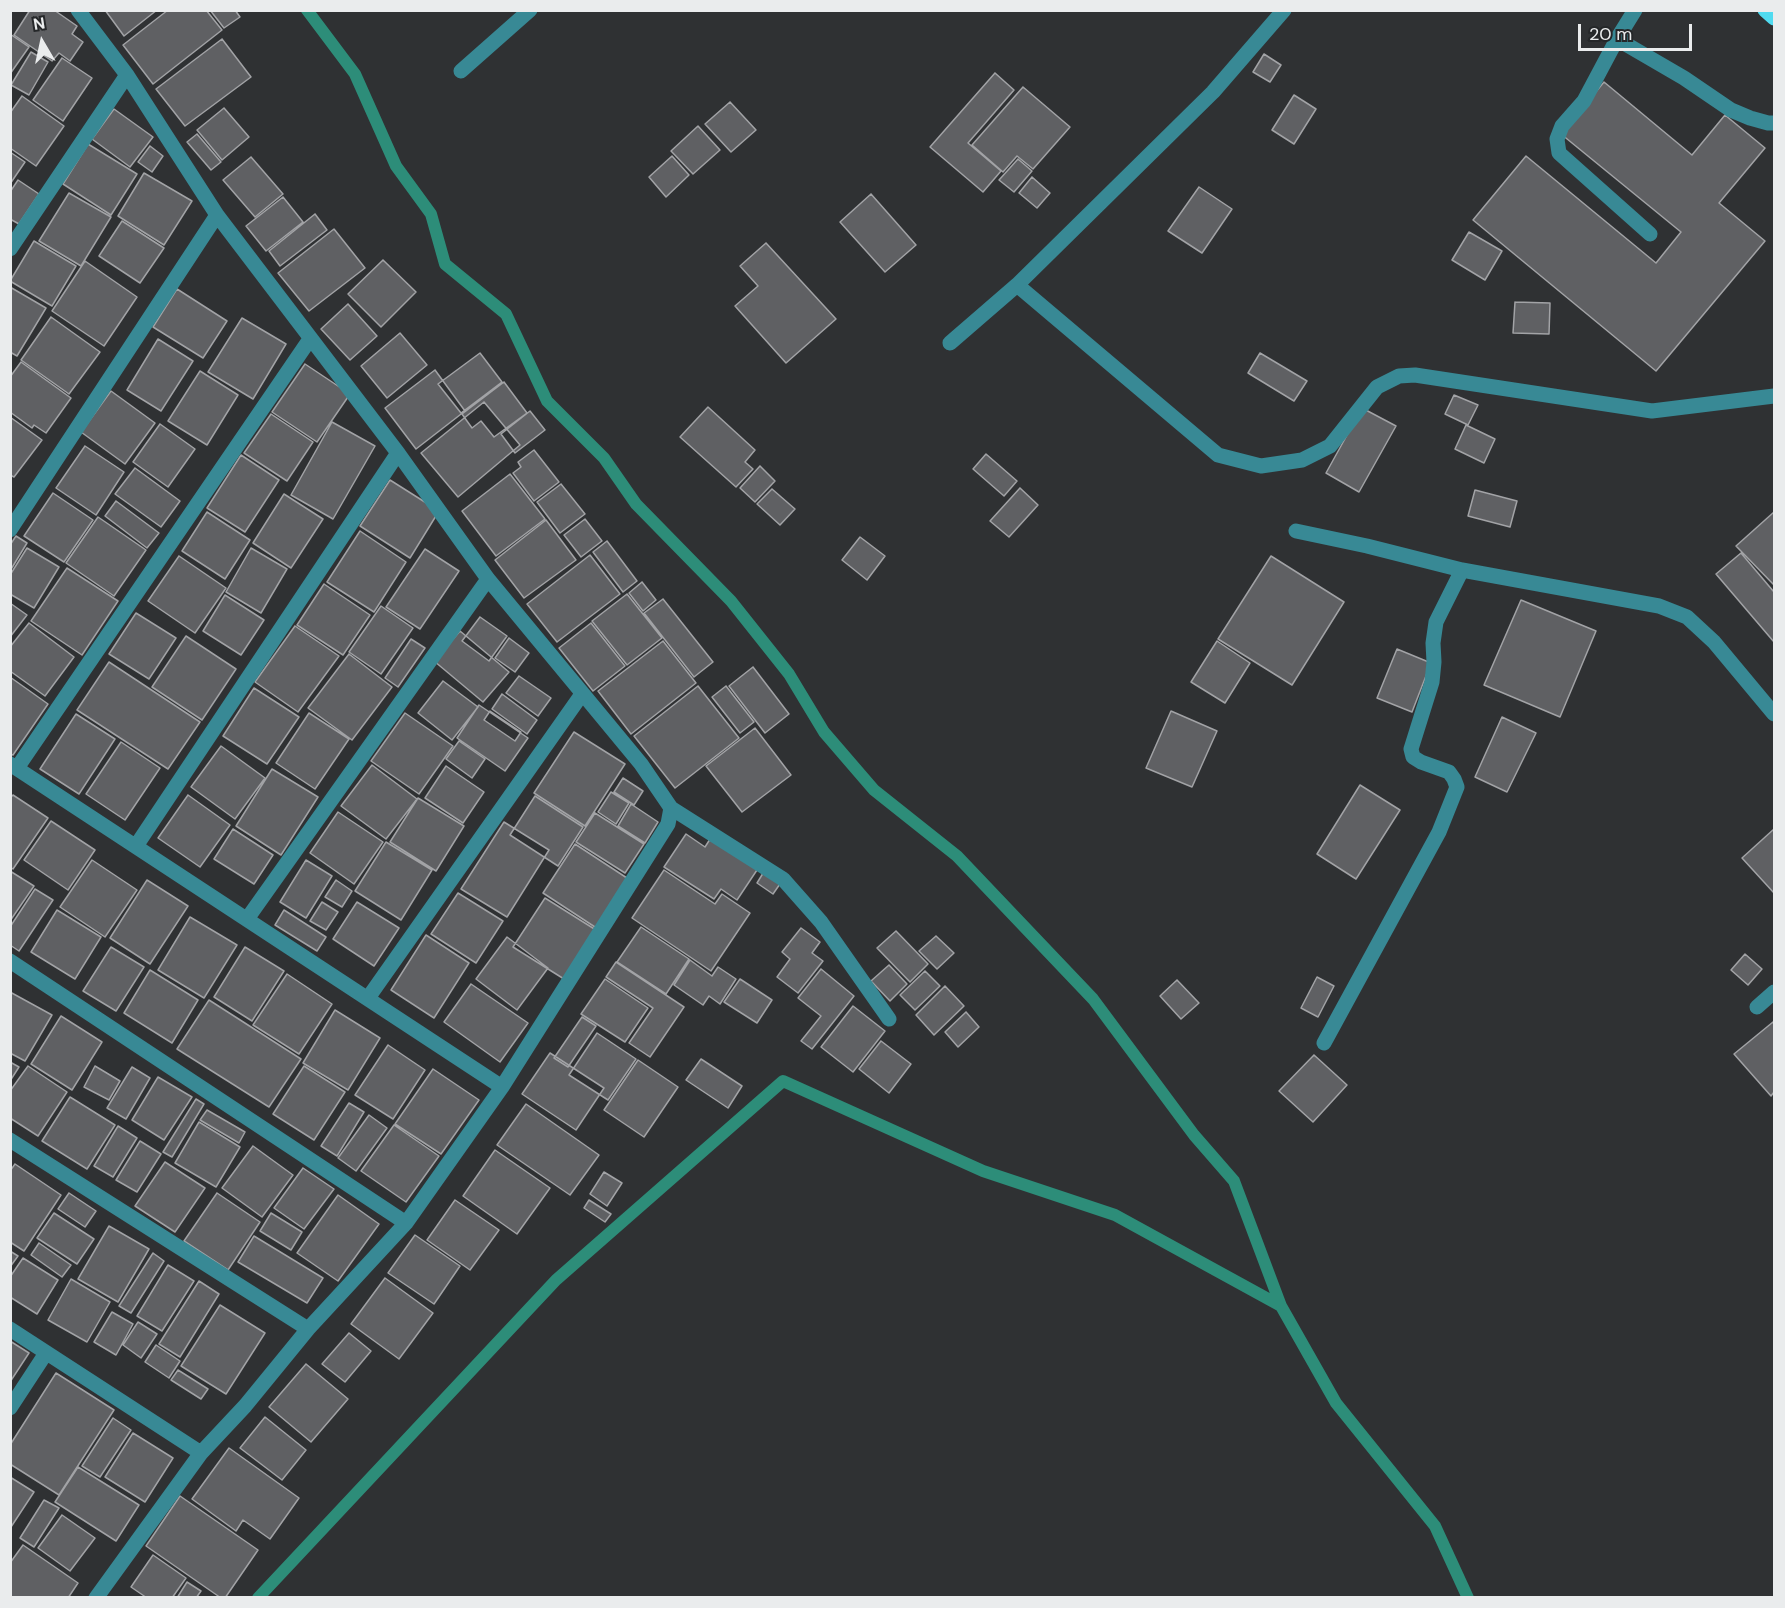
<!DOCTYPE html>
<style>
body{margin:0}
#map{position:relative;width:1785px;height:1608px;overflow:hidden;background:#2f3133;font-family:"DM Sans",sans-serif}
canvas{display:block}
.frame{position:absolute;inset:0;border:12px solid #eaeced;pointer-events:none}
.north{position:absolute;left:12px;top:12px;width:60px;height:60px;-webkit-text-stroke:4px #252729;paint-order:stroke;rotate:351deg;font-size:16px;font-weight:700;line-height:24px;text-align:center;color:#eaeced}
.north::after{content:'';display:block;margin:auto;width:21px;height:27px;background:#eaeced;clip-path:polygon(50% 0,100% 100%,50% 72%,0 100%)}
.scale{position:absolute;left:1578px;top:24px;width:114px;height:27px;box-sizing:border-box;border:3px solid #eaeced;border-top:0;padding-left:8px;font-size:18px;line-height:21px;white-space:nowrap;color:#eaeced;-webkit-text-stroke:4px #252729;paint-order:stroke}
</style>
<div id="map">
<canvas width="1785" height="1608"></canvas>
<div class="frame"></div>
<div class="north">N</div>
<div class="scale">20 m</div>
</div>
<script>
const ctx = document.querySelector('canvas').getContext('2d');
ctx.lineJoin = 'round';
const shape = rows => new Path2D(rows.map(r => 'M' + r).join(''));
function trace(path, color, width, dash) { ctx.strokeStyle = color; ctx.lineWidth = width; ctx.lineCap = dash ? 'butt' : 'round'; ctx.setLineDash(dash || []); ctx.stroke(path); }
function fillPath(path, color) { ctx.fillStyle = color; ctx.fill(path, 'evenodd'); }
trace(shape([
 [307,10,355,74,396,166,431,214,445,264,506,314,547,401,604,458,636,504,731,601,789,674,824,732,874,790,957,856,1093,999,1194,1135,1234,1181,1281,1306,1336,1403,1435,1526,1468,1598],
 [258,1598,556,1280,783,1081,983,1171,1115,1215,1281,1306]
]), '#2d8d79', 12);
const building = shape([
 [30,10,54,10,77,26,72,34,83,42,70,61,59,53,52,61,14,35,30,10],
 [105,10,157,10,124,36,105,10],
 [168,10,206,10,222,30,153,84,123,45,168,10],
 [210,10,235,10,240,17,224,28,210,10],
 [10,34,29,47,10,74,10,34],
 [222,39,251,77,185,126,156,89,222,39],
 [31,52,48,62,29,95,11,85,31,52],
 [1264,54,1281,65,1270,82,1253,72,1264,54],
 [62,58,92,78,63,121,33,100,62,58],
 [995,73,1014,90,968,143,1001,171,983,192,930,147,995,73],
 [1604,82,1692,155,1725,115,1765,148,1719,203,1765,241,1656,371,1473,220,1526,156,1656,263,1681,232,1561,134,1604,82],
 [1023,87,1070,127,1033,169,1017,156,1003,172,972,145,1023,87],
 [1294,95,1316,109,1294,144,1272,130,1294,95],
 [22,96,64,126,36,166,10,148,10,113,22,96],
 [730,102,756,130,731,152,705,124,730,102],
 [224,108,249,137,222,160,197,130,224,108],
 [114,109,153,137,130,167,92,139,114,109],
 [698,126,720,150,693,174,671,151,698,126],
 [197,134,221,162,211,170,187,142,197,134],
 [88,144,137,174,111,215,63,184,88,144],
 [150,146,163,156,152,172,138,162,150,146],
 [10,152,25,162,10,184,10,152],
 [672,156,689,175,666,197,649,177,672,156],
 [251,157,283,194,255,217,223,180,251,157],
 [1018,159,1032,171,1014,192,999,180,1018,159],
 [144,173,192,201,164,245,118,216,144,173],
 [1032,177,1050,193,1037,208,1019,193,1032,177],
 [18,180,39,194,19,224,10,219,10,192,18,180],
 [1199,187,1232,209,1202,253,1168,231,1199,187],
 [69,193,111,217,81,266,39,241,69,193],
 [871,194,916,245,885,272,840,222,871,194],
 [283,197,303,222,266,251,246,226,283,197],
 [315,214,327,230,280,266,269,251,315,214],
 [122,221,164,248,140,283,99,256,122,221],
 [334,229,365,268,309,311,278,273,334,229],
 [1469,232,1502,251,1485,280,1452,260,1469,232],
 [34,241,76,266,52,306,10,281,34,241],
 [766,243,836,319,786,363,735,306,758,286,740,266,766,243],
 [383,260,416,292,381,327,348,294,383,260],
 [85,261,137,297,104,346,52,311,85,261],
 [10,287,46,308,17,356,10,352,10,287],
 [177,289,227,321,203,358,153,327,177,289],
 [1515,302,1550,303,1549,334,1513,333,1515,302],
 [348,304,377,336,350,360,321,329,348,304],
 [51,317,100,352,69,394,21,360,51,317],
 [242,318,286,344,253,399,208,372,242,318],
 [400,333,427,365,387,398,361,366,400,333],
 [158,339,193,361,161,411,127,390,158,339],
 [480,353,502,382,461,413,438,384,480,353],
 [1260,353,1307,381,1294,401,1248,373,1260,353],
 [21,362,71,398,46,433,34,425,32,428,10,412,10,377,21,362],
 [305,364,350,394,317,442,272,412,305,364],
 [435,370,465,411,416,449,385,408,435,370],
 [200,371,238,395,207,445,168,421,200,371],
 [504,382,527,413,494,437,481,421,472,428,462,414,504,382],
 [111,391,155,423,125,464,81,432,111,391],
 [1454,395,1478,405,1468,425,1445,414,1454,395],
 [484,402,520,445,458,497,421,453,484,402],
 [708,407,755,450,745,462,753,469,736,487,680,437,708,407],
 [1362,408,1396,426,1359,492,1326,473,1362,408],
 [530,411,545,430,515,453,501,434,530,411],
 [271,414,313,442,287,481,244,453,271,414],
 [10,417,42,440,14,477,10,475,10,417],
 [332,422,375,446,333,519,291,495,332,422],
 [160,424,195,449,168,487,133,462,160,424],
 [1466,425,1495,439,1484,463,1455,449,1466,425],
 [85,446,124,472,96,515,56,488,85,446],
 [534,450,559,482,534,501,513,473,521,467,518,462,534,450],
 [986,454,1017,481,1004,496,973,469,986,454],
 [241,455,279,480,245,532,207,508,241,455],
 [760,466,775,481,755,502,740,488,760,466],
 [135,468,180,501,161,527,115,494,135,468],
 [510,474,545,519,496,556,462,511,510,474],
 [390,480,439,511,410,558,360,526,390,480],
 [561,484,585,514,560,533,537,502,561,484],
 [1020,488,1038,505,1009,537,990,521,1020,488],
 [772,489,795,509,780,525,757,504,772,489],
 [1475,490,1517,501,1510,527,1468,516,1475,490],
 [53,493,93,520,64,562,24,536,53,493],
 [284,494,323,519,291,568,253,543,284,494],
 [116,501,159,533,147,548,105,516,116,501],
 [207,512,250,540,225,579,182,551,207,512],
 [1774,512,1774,585,1736,546,1774,512],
 [98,517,146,550,114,596,66,563,98,517],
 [585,519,602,541,581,557,564,535,585,519],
 [546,520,576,560,524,598,495,560,546,520],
 [360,531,406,562,374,612,327,582,360,531],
 [16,536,27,543,10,571,10,545,16,536],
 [860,537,885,556,867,580,842,560,860,537],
 [607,541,637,581,623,592,593,552,607,541],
 [27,548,59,567,34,608,10,594,10,575,27,548],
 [251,548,287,569,261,613,226,592,251,548],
 [425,549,459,571,420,629,386,607,425,549],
 [1741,553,1774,592,1774,642,1716,574,1741,553],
 [590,555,620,594,557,642,527,604,590,555],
 [179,556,226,588,195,633,148,601,179,556],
 [1271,556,1344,602,1292,685,1218,639,1271,556],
 [67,568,118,601,82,655,31,621,67,568],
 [642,582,656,600,643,611,629,593,642,582],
 [324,584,370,615,343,655,297,625,324,584],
 [627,594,662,638,627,665,592,621,627,594],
 [225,595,264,620,241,655,203,631,225,595],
 [663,599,713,662,694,677,644,613,663,599],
 [1521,600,1596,631,1560,717,1484,685,1521,600],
 [10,603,27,615,10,637,10,603],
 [381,606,413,628,381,674,349,652,381,606],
 [136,613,176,638,149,679,109,654,136,613],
 [480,617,507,636,489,661,462,641,480,617],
 [29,623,74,657,45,696,10,671,10,647,29,623],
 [591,623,625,666,593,691,559,648,591,623],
 [295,626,339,656,298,712,255,682,295,626],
 [460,631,509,672,483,702,434,661,460,631],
 [186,636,236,669,202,720,152,687,186,636],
 [509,638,529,653,515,672,495,658,509,638],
 [411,639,425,648,398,687,385,678,411,639],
 [663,641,696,683,631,734,598,691,663,641],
 [1217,641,1250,663,1225,703,1191,682,1217,641],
 [1397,649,1431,663,1412,712,1377,698,1397,649],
 [349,654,392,687,352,740,308,708,349,654],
 [109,662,200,722,168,769,77,710,109,662],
 [753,667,789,714,765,733,729,686,753,667],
 [519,676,551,698,538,716,506,693,519,676],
 [10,677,48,704,13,755,10,754,10,677],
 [443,681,478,707,452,740,418,713,443,681],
 [698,686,739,738,675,788,634,736,698,686],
 [726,686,754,722,740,733,712,697,726,686],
 [254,688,299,717,267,764,223,736,254,688],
 [502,694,537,720,527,734,492,709,502,694],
 [479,705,528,738,505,771,457,738,479,705],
 [490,711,521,732,515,741,484,720,490,711],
 [1171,711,1217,731,1192,787,1146,768,1171,711],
 [309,713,349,739,315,789,276,763,309,713],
 [405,713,453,746,419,794,371,761,405,713],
 [76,714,115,739,79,794,40,769,76,714],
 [1502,717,1536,733,1507,792,1475,777,1502,717],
 [755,728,791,775,742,812,706,766,755,728],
 [574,732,625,764,585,826,534,793,574,732],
 [459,741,485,759,472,778,446,759,459,741],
 [121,742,160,768,125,820,86,794,121,742],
 [221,746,265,778,235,819,191,787,221,746],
 [372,765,417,799,386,839,341,806,372,765],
 [446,766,484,792,463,823,425,798,446,766],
 [272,769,318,797,281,855,236,826,272,769],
 [623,778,643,791,634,805,614,792,623,778],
 [1360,785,1400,810,1356,879,1317,854,1360,785],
 [611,792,629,803,616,824,598,812,611,792],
 [13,795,48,818,13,869,10,867,10,798,13,795],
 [188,795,230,825,200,867,158,838,188,795],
 [535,796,583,827,558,866,510,835,535,796],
 [418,798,464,826,436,871,390,842,418,798],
 [631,804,658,822,645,843,618,826,631,804],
 [338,812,383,842,354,884,310,853,338,812],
 [595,813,644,844,625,873,576,842,595,813],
 [51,821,95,850,68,890,24,860,51,821],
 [504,822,549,850,507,917,461,889,504,822],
 [233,829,273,855,254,884,214,859,233,829],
 [1774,829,1774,893,1742,858,1774,829],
 [686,834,705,847,712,836,759,867,737,900,721,889,714,899,664,867,686,834],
 [386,842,432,870,401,920,355,891,386,842],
 [575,844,630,880,598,929,543,893,575,844],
 [92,860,137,890,105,937,60,907,92,860],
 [306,860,332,876,306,918,280,902,306,860],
 [664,870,715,904,722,894,750,913,711,971,632,918,664,870],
 [765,870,782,881,773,894,757,883,765,870],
 [10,871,34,886,10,921,10,871],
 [147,880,188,906,150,964,110,938,147,880],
 [336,880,352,891,342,907,325,897,336,880],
 [35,889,53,900,19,951,10,945,10,927,35,889],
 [458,893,503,921,476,963,431,934,458,893],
 [545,898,596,930,564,979,513,947,545,898],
 [322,902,338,912,326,930,310,921,322,902],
 [357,902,399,928,374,966,333,939,357,902],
 [57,910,101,937,75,979,31,952,57,910],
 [284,910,326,937,317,951,275,925,284,910],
 [190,917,237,945,204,998,158,970,190,917],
 [641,927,689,959,666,994,617,962,641,927],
 [801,928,820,942,812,953,823,961,798,993,777,977,790,959,782,952,801,928],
 [896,931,928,964,910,982,877,948,896,931],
 [426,935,469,963,434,1018,391,990,426,935],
 [936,936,954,953,937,969,919,951,936,936],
 [507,937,548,968,517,1010,476,979,507,937],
 [111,947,144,967,116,1011,83,991,111,947],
 [245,947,284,971,252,1021,214,997,245,947],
 [1745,954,1762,969,1748,985,1731,970,1745,954],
 [690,960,712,976,718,967,736,979,720,1004,709,996,703,1005,674,985,690,960],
 [616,962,684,1007,650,1057,629,1043,653,1008,606,977,616,962],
 [889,965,907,984,890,1001,871,981,889,965],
 [821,969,854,996,812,1049,801,1041,821,1016,798,998,821,969],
 [150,970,198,1000,172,1043,124,1013,150,970],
 [925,971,940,986,915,1010,900,995,925,971],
 [287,974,332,1004,299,1054,253,1025,287,974],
 [1317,977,1334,986,1318,1017,1301,1008,1317,977],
 [605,979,648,1008,625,1042,581,1014,605,979],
 [740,979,772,1000,757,1023,724,1002,740,979],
 [1177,980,1199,1003,1181,1019,1160,996,1177,980],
 [471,984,528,1023,500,1062,444,1022,471,984],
 [945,986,964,1006,934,1035,916,1015,945,986],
 [10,992,52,1015,25,1061,10,1053,10,992],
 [209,1000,301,1059,269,1107,177,1049,209,1000],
 [853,1006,885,1031,853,1072,821,1047,853,1006],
 [335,1010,380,1038,348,1090,303,1063,335,1010],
 [966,1012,979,1027,958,1047,945,1032,966,1012],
 [61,1016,102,1042,72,1090,31,1064,61,1016],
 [582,1017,596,1026,568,1067,554,1058,582,1017],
 [1773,1022,1774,1024,1774,1092,1771,1096,1734,1054,1773,1022],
 [597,1033,636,1059,608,1100,569,1075,597,1033],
 [881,1041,911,1064,889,1093,859,1069,881,1041],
 [388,1045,425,1070,393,1119,355,1095,388,1045],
 [550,1053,604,1088,576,1130,522,1094,550,1053],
 [1314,1055,1347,1085,1313,1122,1279,1091,1314,1055],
 [701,1059,742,1086,728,1108,686,1080,701,1059],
 [638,1060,678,1087,644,1137,604,1110,638,1060],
 [10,1062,19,1067,10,1081,10,1062],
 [28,1066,67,1092,38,1136,10,1118,10,1091,28,1066],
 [95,1066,120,1081,109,1100,84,1087,95,1066],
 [304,1066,345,1092,314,1140,273,1114,304,1066],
 [132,1067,150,1078,126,1119,107,1108,132,1067],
 [433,1069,479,1100,441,1154,395,1124,433,1069],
 [158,1077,192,1097,164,1140,132,1120,158,1077],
 [70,1097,115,1125,87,1169,42,1141,70,1097],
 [196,1099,204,1104,172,1157,163,1152,196,1099],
 [349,1103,364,1112,337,1156,321,1146,349,1103],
 [526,1104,599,1155,570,1195,497,1145,526,1104],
 [207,1110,245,1132,239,1143,200,1120,207,1110],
 [369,1115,387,1128,356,1171,338,1158,369,1115],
 [199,1122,240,1147,216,1187,175,1163,199,1122],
 [394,1125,439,1156,406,1202,361,1171,394,1125],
 [118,1126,137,1138,113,1177,94,1166,118,1126],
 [140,1141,161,1154,137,1192,116,1180,140,1141],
 [253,1146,293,1175,262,1217,222,1188,253,1146],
 [495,1150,550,1188,517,1234,463,1196,495,1150],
 [165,1162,205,1188,175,1232,135,1206,165,1162],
 [15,1164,61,1195,24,1251,10,1242,10,1171,15,1164],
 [303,1168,334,1189,304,1229,274,1208,303,1168],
 [604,1172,622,1183,607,1206,590,1194,604,1172],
 [69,1193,96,1211,85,1227,58,1209,69,1193],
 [217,1193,260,1222,228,1270,184,1241,217,1193],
 [338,1195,379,1224,338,1281,297,1253,338,1195],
 [455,1200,499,1230,470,1270,427,1240,455,1200],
 [589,1200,611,1214,605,1222,584,1208,589,1200],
 [54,1213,94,1239,77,1264,37,1238,54,1213],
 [271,1213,302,1232,291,1250,260,1231,271,1213],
 [109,1226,149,1249,118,1302,78,1279,109,1226],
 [415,1235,460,1266,434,1304,388,1273,415,1235],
 [254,1236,323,1278,307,1303,238,1262,254,1236],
 [39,1243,71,1265,62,1277,31,1255,39,1243],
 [10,1251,18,1256,10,1267,10,1251],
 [153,1253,164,1261,131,1313,119,1306,153,1253],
 [23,1258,58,1280,37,1314,10,1297,10,1277,23,1258],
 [168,1265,194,1281,162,1331,137,1316,168,1265],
 [385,1278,433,1313,399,1359,351,1324,385,1278],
 [71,1279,110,1302,87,1342,48,1320,71,1279],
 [199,1281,219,1294,180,1357,159,1344,199,1281],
 [220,1305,265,1333,226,1394,181,1366,220,1305],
 [112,1312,133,1324,116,1355,94,1342,112,1312],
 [138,1322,157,1334,141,1358,123,1345,138,1322],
 [349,1333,371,1351,345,1382,322,1364,349,1333],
 [10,1341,29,1353,10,1382,10,1341],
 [156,1345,180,1361,169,1378,145,1362,156,1345],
 [306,1364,348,1399,311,1442,269,1407,306,1364],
 [178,1370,208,1389,201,1399,171,1380,178,1370],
 [56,1373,114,1410,59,1495,10,1464,10,1445,56,1373],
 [265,1417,306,1450,282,1480,240,1448,265,1417],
 [113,1418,131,1430,100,1477,82,1466,113,1418],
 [133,1433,173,1458,145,1502,105,1477,133,1433],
 [229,1448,299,1498,270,1539,243,1520,236,1531,192,1499,229,1448],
 [78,1467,139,1505,116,1541,55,1502,78,1467],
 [10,1477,34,1492,11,1527,10,1527,10,1477],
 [180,1496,258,1550,225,1598,221,1598,146,1546,180,1496],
 [44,1500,59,1508,34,1547,20,1538,44,1500],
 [62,1515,95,1538,70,1571,38,1548,62,1515],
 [23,1545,78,1583,68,1598,13,1598,10,1596,10,1563,23,1545],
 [153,1555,186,1578,172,1598,147,1598,131,1587,153,1555],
 [187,1582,201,1591,196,1598,177,1598,187,1582]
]);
fillPath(building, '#5f6063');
trace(building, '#a2a3a6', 1.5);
trace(shape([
 [78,10,127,75,217,215,398,453,488,579,641,764,671,808,668,824,502,1087,406,1223,308,1329,245,1406,201,1453,96,1598],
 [1635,10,1617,39,1584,101,1562,126,1557,139,1559,153,1650,234],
 [1617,39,1684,78,1731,110,1750,118,1768,123,1774,123],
 [461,71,530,10],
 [10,249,127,75],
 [1017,285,1218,455,1261,466,1302,460,1330,446,1377,387,1399,376,1415,375,1652,411,1774,396],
 [950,343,1017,285,1213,92,1284,10],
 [10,530,217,215],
 [1296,531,1367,546,1462,570,1659,606,1687,617,1714,642,1774,714],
 [10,764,502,1087],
 [17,768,310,339],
 [671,808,783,879,821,922,889,1019],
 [136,846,398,453],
 [247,919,488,579],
 [10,961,406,1223],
 [368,998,582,694],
 [1757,1007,1774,992],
 [1324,1043,1439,832,1457,787,1454,779,1449,772,1421,762,1413,757,1411,749,1432,682,1434,662,1433,643,1436,622,1462,570],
 [10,1140,308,1329],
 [10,1329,201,1453],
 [10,1408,46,1353]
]), '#388995', 15);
trace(shape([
 [1765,10,1774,18]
]), '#50dbf0', 15);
</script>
